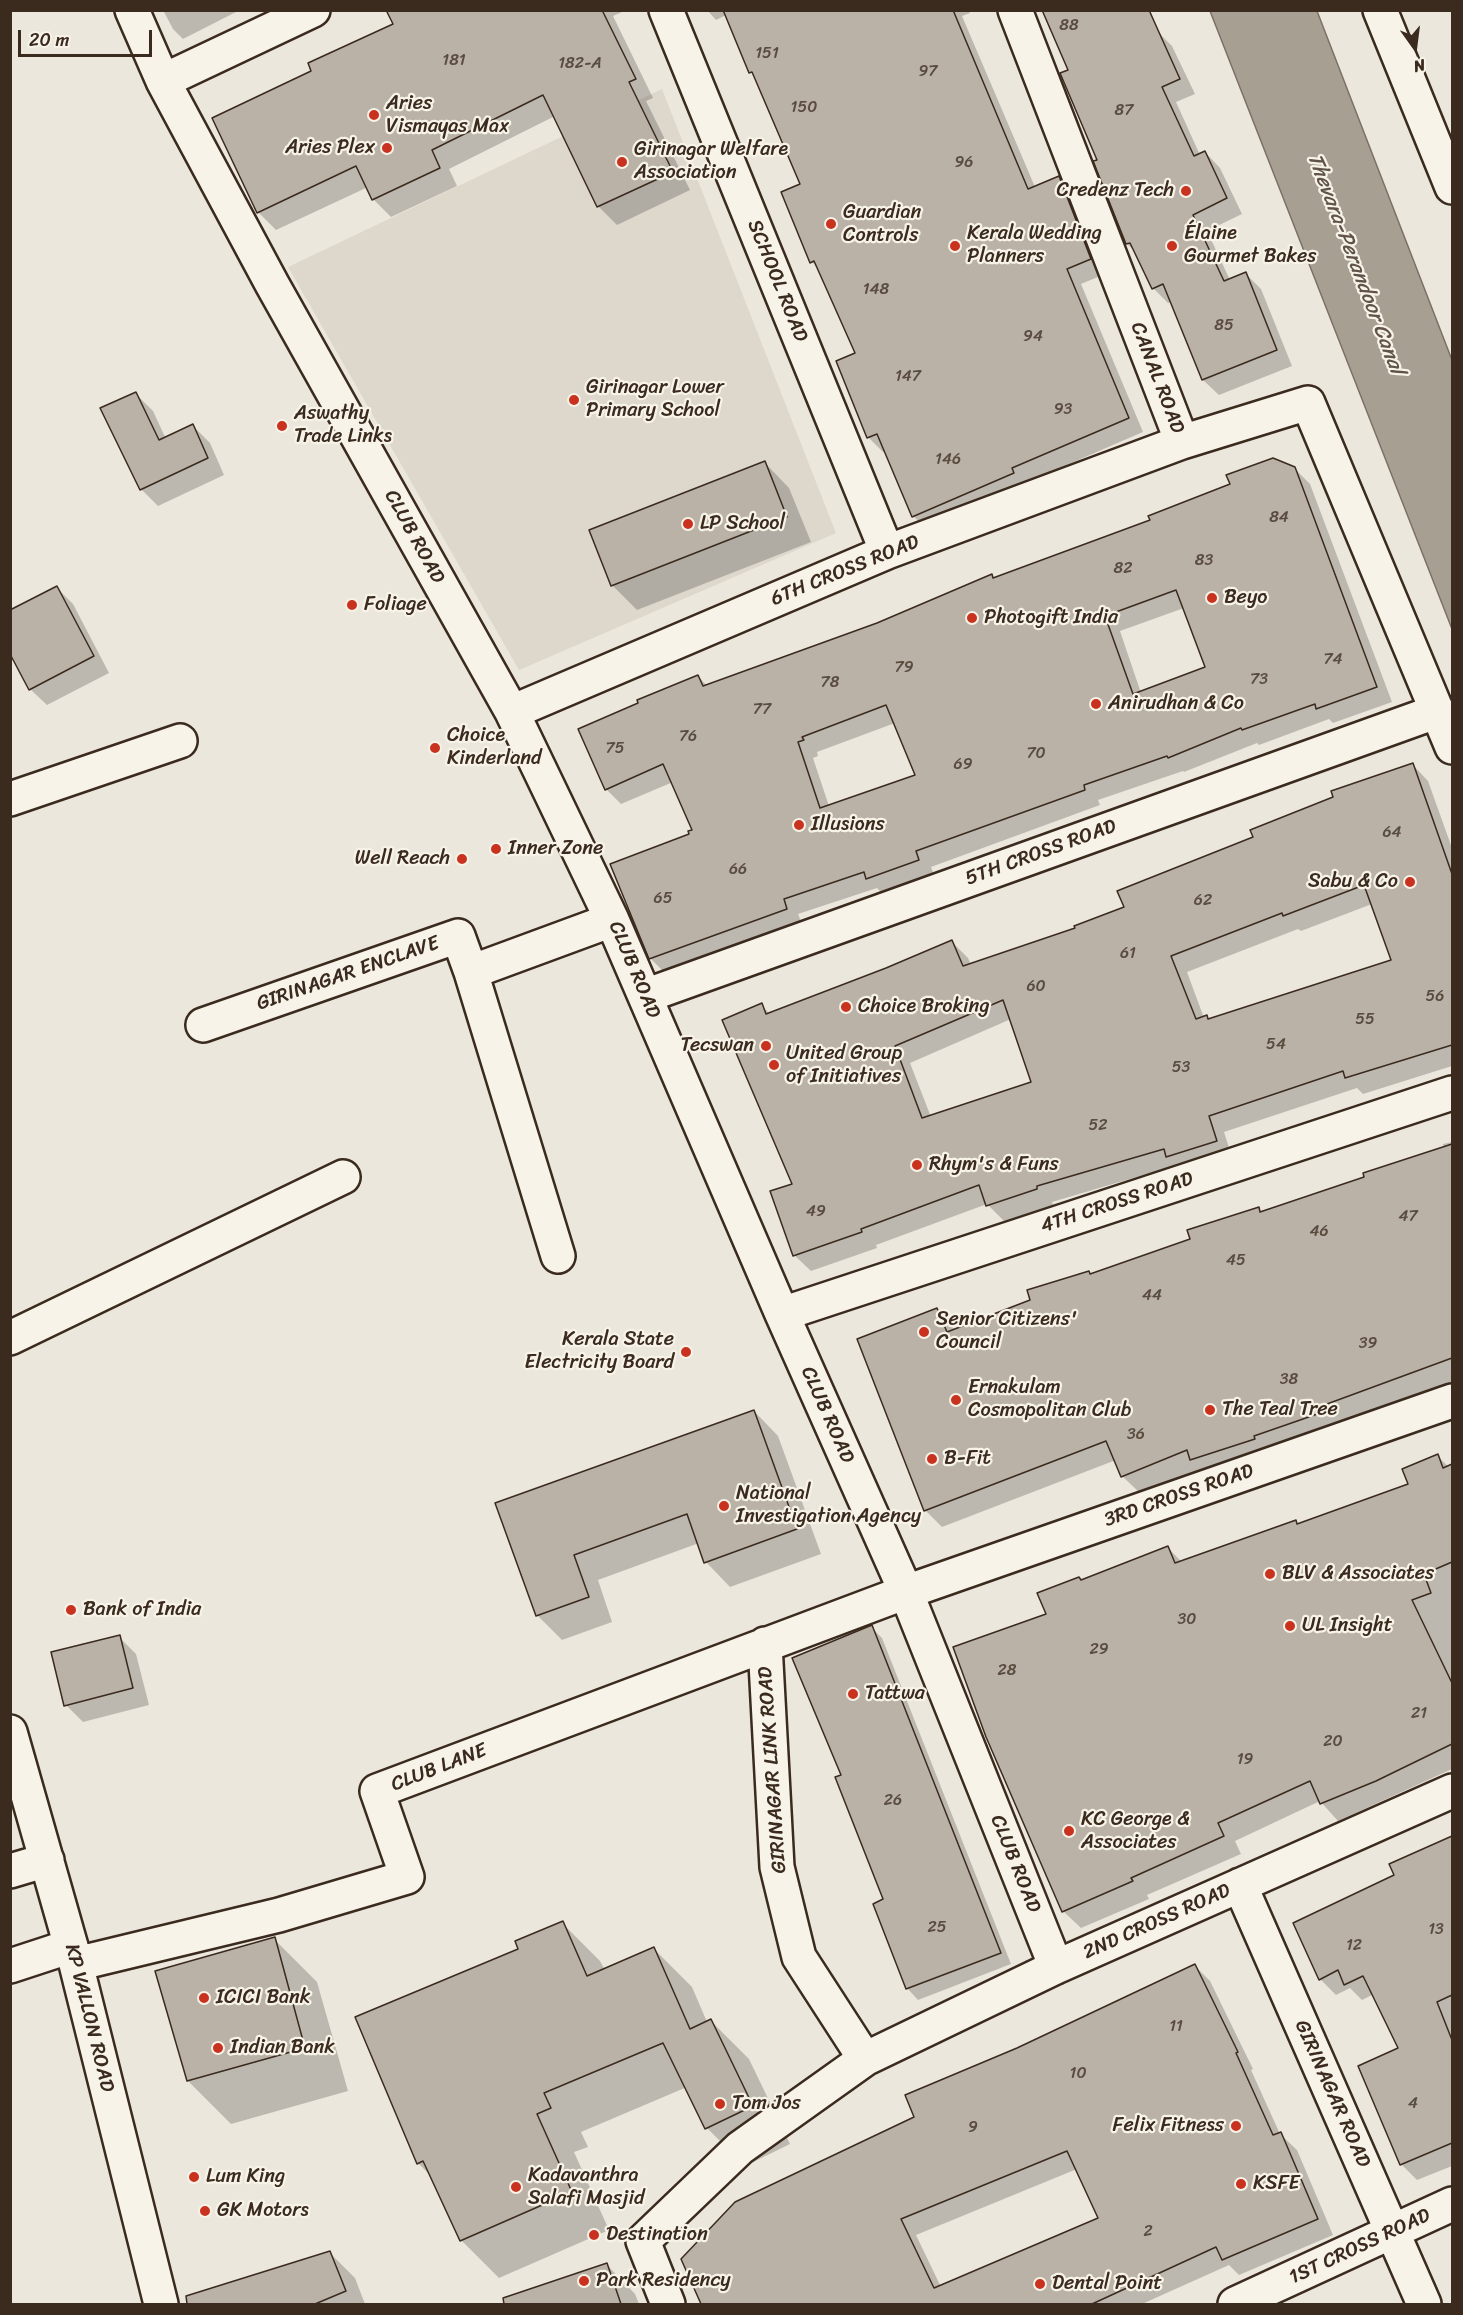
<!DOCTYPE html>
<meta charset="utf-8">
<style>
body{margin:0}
#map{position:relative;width:1463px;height:2315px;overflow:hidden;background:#ece7dc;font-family:Sriracha,sans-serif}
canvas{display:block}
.frame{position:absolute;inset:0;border:12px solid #3b2a1e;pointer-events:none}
.north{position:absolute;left:1385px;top:18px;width:60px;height:60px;-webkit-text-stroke:4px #f7f3e8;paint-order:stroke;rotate:166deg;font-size:16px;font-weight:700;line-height:24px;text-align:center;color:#3b2a1e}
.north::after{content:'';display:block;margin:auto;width:21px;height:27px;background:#3b2a1e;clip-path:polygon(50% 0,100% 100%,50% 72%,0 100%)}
.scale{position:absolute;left:18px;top:30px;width:134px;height:27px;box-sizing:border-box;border:3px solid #3b2a1e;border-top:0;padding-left:8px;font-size:18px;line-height:21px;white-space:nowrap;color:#3b2a1e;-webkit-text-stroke:4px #f7f3e8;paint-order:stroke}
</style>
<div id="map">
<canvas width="1463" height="2315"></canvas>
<div class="frame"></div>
<div class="north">N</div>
<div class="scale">20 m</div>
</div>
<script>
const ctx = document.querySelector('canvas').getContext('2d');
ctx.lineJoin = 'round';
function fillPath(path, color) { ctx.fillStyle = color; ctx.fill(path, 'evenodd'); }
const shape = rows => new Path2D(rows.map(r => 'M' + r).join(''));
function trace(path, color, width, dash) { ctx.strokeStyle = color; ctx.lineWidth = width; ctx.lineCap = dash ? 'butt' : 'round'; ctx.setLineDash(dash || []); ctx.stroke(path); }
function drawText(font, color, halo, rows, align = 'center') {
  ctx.font = font + ' Sriracha,sans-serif'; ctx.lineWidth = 4.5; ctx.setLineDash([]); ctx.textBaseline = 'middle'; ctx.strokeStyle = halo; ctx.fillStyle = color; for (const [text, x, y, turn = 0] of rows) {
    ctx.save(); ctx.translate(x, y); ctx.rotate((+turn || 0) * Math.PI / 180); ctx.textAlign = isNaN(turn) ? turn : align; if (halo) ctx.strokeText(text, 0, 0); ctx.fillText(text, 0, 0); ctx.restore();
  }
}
fillPath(shape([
 [662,89,836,533,519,670,288,267]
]), '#ddd7cc');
const water = shape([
 [1210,11,1317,11,1452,360,1452,629,1210,11]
]);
fillPath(water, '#a89f93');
trace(water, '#7c7064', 1.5);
fillPath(shape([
 [163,10,240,10,183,39,173,29],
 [401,10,621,10,622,12,613,16,653,98,646,101,690,190,617,225,598,206,555,116,449,169,457,186,391,217,373,199,368,187,276,230,258,212,313,72,395,25],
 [707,10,969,10,970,13,962,16,1035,187,1059,177,1073,192,1105,274,1081,284,1143,432,1025,483,1028,488,928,530,913,516,886,451,883,452,868,437,857,354,820,270,812,262,801,185,757,78,751,72,726,15,716,20],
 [1044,10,1150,10,1159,33,1172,46,1195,94,1176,102,1200,155,1205,152,1220,168,1242,214,1207,231,1230,280,1246,274,1261,289,1292,366,1219,395,1203,380,1172,302,1168,303,1153,288,1136,252,1127,244,1070,70],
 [136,394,153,411,166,439,193,426,210,443,224,475,158,506,141,489],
 [765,463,789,488,811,542,637,610,612,585],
 [1294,468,1310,484,1392,702,1333,723,1329,719,1259,745,1257,743,1184,772,1183,771,1098,800,1100,805,931,867,934,875,883,894,877,888,798,914,802,924,666,974,651,959,612,864,691,834,694,831,673,782,621,804,606,789,698,676,707,686,877,624,991,576,995,579],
 [1184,608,1207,668,1141,693,1120,631],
 [895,723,917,776,829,806,813,758,818,756,817,752],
 [56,587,73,604,109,673,47,705,30,689],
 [1412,764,1428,781,1452,848,1452,1066,1363,1094,1357,1088,1224,1132,1232,1157,1184,1173,1177,1165,1052,1202,1053,1205,1004,1221,987,1204,876,1245,877,1248,811,1271,794,1255,794,1185,761,1005,770,1014,886,970,952,942,968,958,971,965,1077,929,1126,908,1255,838],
 [1372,904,1393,961,1210,1020,1207,1017,1204,1018,1187,972,1298,929,1301,931],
 [1011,1019,1032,1083,931,1117,910,1063],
 [1452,1142,1452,1382,1343,1421,1345,1427,1209,1477,1201,1469,1140,1493,1122,1476,1116,1460,942,1527,925,1510,937,1310,955,1330,1031,1301,1089,1272,1092,1275,1192,1240,1258,1209,1262,1213,1366,1178,1444,1149,1443,1144],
 [754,1411,778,1436,821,1554,730,1587,706,1562,699,1543,598,1580,612,1622,562,1640,538,1616,497,1504],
 [1437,1456,1449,1467,1452,1465,1452,1769,1338,1821,1320,1801,1235,1841,1241,1854,1147,1895,1149,1899,1081,1928,1063,1911,1047,1615,1082,1581,1168,1548,1182,1562,1296,1521,1299,1525,1410,1485],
 [871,1627,882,1638,1011,1964,918,2000,907,1988,885,1900,843,1776],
 [119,1637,136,1654,149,1705,83,1722,66,1705],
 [1452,1837,1452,2166,1417,2180,1401,2164,1400,2049,1374,1994,1362,2000,1350,1988,1336,1995,1320,1979,1396,1876,1391,1865],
 [562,1923,600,1961,605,1970,654,1949,692,1987,707,2022,711,2021,749,2059,790,2144,745,2166,707,2128,687,2087,581,2132,588,2147,574,2152,609,2230,499,2278,461,2240,432,2177,418,2163,520,1950],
 [274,1939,317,1982,348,2091,231,2124,188,2081],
 [1194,1965,1210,1981,1253,2069,1251,2070,1280,2134,1297,2150,1333,2235,1239,2275,1229,2265,1142,2304,702,2304,683,2259,916,2118,1018,2049],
 [1077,2169,1100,2218,941,2287,916,2235],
 [330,2253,355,2278,365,2304,247,2304,238,2282],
 [607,2265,635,2294,639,2304,507,2304,505,2299]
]), '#0003');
const building = shape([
 [386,10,602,10,636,79,629,82,673,172,597,207,543,95,432,150,440,168,372,200,356,166,257,213,212,118,311,71,308,63,393,24,386,10],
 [723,10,953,10,1028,189,1059,176,1091,259,1067,269,1129,418,1012,468,1014,473,912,517,877,434,867,438,836,361,855,353,814,261,810,263,781,192,800,184,752,72,749,73,723,10],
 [1042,10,1149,10,1180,79,1162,87,1194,156,1205,151,1227,198,1193,215,1224,281,1246,272,1277,350,1202,380,1163,284,1152,289,1130,243,1126,244,1093,161,1097,160,1060,73,1068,70,1042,10],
 [136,392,159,440,193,424,208,458,140,490,100,408,136,392],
 [1273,458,1295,467,1377,687,1316,709,1315,704,1242,730,1241,728,1168,758,1167,756,1084,785,1085,790,916,851,919,860,866,879,864,872,784,899,787,909,649,959,610,864,689,834,688,831,692,830,663,764,605,790,578,729,638,703,637,700,698,675,703,686,877,623,992,574,993,578,1150,520,1148,516,1230,484,1226,475,1273,458],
 [1176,590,1205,667,1133,694,1105,616,1176,590],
 [886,705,915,775,820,808,798,742,804,740,802,737,886,705],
 [765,461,787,517,611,586,589,530,765,461],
 [57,586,94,656,29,690,10,654,10,610,57,586],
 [1413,763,1452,874,1452,1045,1345,1078,1343,1071,1209,1116,1217,1141,1166,1157,1164,1149,1037,1186,1037,1189,986,1206,979,1185,861,1229,862,1232,793,1256,770,1191,792,1184,722,1020,762,1003,766,1014,886,968,952,940,963,966,1075,928,1074,926,1124,907,1117,891,1253,837,1250,830,1333,797,1331,791,1413,763],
 [1364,885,1391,960,1208,1019,1207,1015,1196,1019,1171,956,1282,913,1283,916,1364,885],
 [1003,1000,1031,1082,922,1118,895,1046,1003,1000],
 [1452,1144,1452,1358,1327,1404,1329,1410,1254,1436,1255,1439,1190,1460,1187,1450,1121,1477,1106,1441,924,1511,857,1339,937,1308,947,1332,1030,1300,1027,1290,1089,1271,1090,1274,1190,1239,1187,1230,1259,1207,1260,1212,1364,1177,1363,1173,1452,1144],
 [754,1410,797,1529,704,1563,687,1514,574,1555,589,1597,536,1616,495,1503,754,1410],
 [1438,1454,1443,1468,1452,1464,1452,1562,1424,1574,1431,1593,1412,1600,1452,1683,1452,1744,1376,1781,1320,1804,1310,1781,1218,1823,1224,1836,1131,1878,1133,1881,1062,1912,986,1737,953,1647,1046,1614,1037,1593,1079,1577,1081,1580,1168,1546,1175,1563,1296,1520,1297,1524,1408,1484,1402,1469,1438,1454],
 [872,1625,1001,1953,906,1989,873,1904,883,1899,835,1777,841,1775,792,1658,872,1625],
 [120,1635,133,1688,64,1706,51,1652,120,1635],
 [1452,1836,1452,1995,1437,2002,1452,2040,1452,2143,1400,2165,1358,2066,1398,2048,1363,1976,1344,1985,1338,1970,1319,1980,1293,1923,1394,1875,1389,1864,1452,1836],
 [563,1921,587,1976,654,1947,690,2029,711,2019,753,2106,705,2129,663,2043,544,2093,551,2108,537,2114,572,2192,460,2241,423,2161,417,2164,355,2017,518,1949,515,1941,563,1921],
 [275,1937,305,2048,187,2081,155,1971,275,1937],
 [1195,1964,1238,2052,1236,2053,1273,2135,1281,2132,1318,2219,1222,2260,1216,2247,1092,2304,701,2304,681,2259,735,2202,914,2117,905,2095,1017,2048,1195,1964],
 [1067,2151,1098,2218,934,2288,901,2219,1067,2151],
 [330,2251,346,2291,315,2304,187,2304,186,2296,330,2251],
 [607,2263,621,2304,504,2304,503,2298,607,2263]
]);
fillPath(building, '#bab2a7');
trace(building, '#3b2a1e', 1.5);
const minor = shape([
 [132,10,163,81,272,284,512,712,612,920,782,1314,906,1592,1056,1967],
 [666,10,887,552],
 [1015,10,1182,442,1308,403,1452,747],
 [1380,10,1452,187],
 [163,81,313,10],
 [512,712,887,552,1182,442],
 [10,799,180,741],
 [471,972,558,1256],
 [645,996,1438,711],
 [203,1025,458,936,471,972,612,920],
 [782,1314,1452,1093],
 [10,1338,343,1177],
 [765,1644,777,1867,799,1957,865,2059],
 [10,1732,76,1964,161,2304],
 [10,1871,47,1860],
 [1240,1885,1424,2304],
 [76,1964,279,1915,407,1877,377,1791,906,1592,1452,1401],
 [10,1966,71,1946],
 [668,2304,643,2241,740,2148,865,2059,1056,1967,1452,1791],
 [1235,2304,1452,2204]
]);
trace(minor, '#3b2a1e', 38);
trace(minor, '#f7f3e8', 33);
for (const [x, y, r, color] of [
 [374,115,6,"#c8321e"],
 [387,148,6,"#c8321e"],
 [622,162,6,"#c8321e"],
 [1186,191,6,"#c8321e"],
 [831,224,6,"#c8321e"],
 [955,246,6,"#c8321e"],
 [1172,246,6,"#c8321e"],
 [574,400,6,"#c8321e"],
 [282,426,6,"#c8321e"],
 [688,524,6,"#c8321e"],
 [1212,598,6,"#c8321e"],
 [352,605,6,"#c8321e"],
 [972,618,6,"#c8321e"],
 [1096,704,6,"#c8321e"],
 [435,748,6,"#c8321e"],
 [799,825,6,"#c8321e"],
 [496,849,6,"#c8321e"],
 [462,859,6,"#c8321e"],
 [1410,882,6,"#c8321e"],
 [846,1007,6,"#c8321e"],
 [766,1046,6,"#c8321e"],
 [774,1065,6,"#c8321e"],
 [917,1165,6,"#c8321e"],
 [924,1332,6,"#c8321e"],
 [686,1352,6,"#c8321e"],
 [956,1400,6,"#c8321e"],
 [1210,1410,6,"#c8321e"],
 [932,1459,6,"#c8321e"],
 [724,1506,6,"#c8321e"],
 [1270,1574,6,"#c8321e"],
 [71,1610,6,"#c8321e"],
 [1290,1626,6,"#c8321e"],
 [853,1694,6,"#c8321e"],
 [1069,1831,6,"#c8321e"],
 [204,1998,6,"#c8321e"],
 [218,2048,6,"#c8321e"],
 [720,2104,6,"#c8321e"],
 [1236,2126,6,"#c8321e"],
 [194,2177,6,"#c8321e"],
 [1241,2184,6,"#c8321e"],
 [516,2187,6,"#c8321e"],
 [205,2211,6,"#c8321e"],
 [594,2235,6,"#c8321e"],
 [584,2281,6,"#c8321e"],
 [1040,2284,6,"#c8321e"]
]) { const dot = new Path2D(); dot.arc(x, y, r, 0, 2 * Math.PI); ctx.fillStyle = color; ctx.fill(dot); trace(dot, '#f7f3e8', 2); }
drawText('16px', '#5b4c40', null, [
 ["88",1069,26],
 ["151",767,54],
 ["181",454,61],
 ["182-A",580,64],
 ["97",928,72],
 ["150",804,108],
 ["87",1124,111],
 ["96",964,163],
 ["148",876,290],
 ["85",1224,326],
 ["94",1033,337],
 ["147",908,377],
 ["93",1063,410],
 ["146",948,460],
 ["84",1279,518],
 ["83",1204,561],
 ["82",1123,569],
 ["74",1333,660],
 ["79",904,668],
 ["73",1259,680],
 ["78",830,683],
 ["77",762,710],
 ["76",688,737],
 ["75",615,749],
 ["70",1036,754],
 ["69",963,765],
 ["64",1392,833],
 ["66",738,870],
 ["65",663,899],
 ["62",1203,901],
 ["61",1128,954],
 ["60",1036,987],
 ["56",1435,997],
 ["55",1365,1020],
 ["54",1276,1045],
 ["53",1181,1068],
 ["52",1098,1126],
 ["49",816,1212],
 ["47",1408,1217],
 ["46",1319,1232],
 ["45",1236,1261],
 ["44",1152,1296],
 ["39",1368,1344],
 ["38",1289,1380],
 ["36",1136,1435],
 ["30",1187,1620],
 ["29",1099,1650],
 ["28",1007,1671],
 ["21",1419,1714],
 ["20",1333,1742],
 ["19",1245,1760],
 ["26",893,1801],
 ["25",937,1928],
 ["13",1436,1930],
 ["12",1354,1946],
 ["11",1176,2027],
 ["10",1078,2074],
 ["4",1413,2104],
 ["9",973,2128],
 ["2",1148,2232]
]);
drawText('20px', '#3b2a1e', '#f7f3e8', [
 ["Aries",386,104],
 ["Vismayas Max",386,127],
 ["Aries Plex",375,148,"right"],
 ["Girinagar Welfare",634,150],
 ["Association",634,173],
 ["Credenz Tech",1174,191,"right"],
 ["Guardian",843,213],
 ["Controls",843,236],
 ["Kerala Wedding",967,234],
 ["Planners",967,257],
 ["Élaine",1184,234],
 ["Gourmet Bakes",1184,257],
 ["Girinagar Lower",586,388],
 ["Primary School",586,411],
 ["Aswathy",294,414],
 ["Trade Links",294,437],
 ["LP School",700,524],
 ["Beyo",1224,598],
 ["Foliage",364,605],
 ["Photogift India",984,618],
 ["Anirudhan & Co",1108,704],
 ["Choice",447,736],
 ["Kinderland",447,759],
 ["Illusions",811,825],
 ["Inner Zone",508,849],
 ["Well Reach",450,859,"right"],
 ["Sabu & Co",1398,882,"right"],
 ["Choice Broking",858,1007],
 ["Tecswan",754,1046,"right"],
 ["United Group",786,1054],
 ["of Initiatives",786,1077],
 ["Rhym's & Funs",929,1165],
 ["Senior Citizens'",936,1320],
 ["Council",936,1343],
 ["Kerala State",674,1340,"right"],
 ["Electricity Board",674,1363,"right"],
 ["Ernakulam",968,1388],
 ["Cosmopolitan Club",968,1411],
 ["The Teal Tree",1222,1410],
 ["B-Fit",944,1459],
 ["National",736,1494],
 ["Investigation Agency",736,1517],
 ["BLV & Associates",1282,1574],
 ["Bank of India",83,1610],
 ["UL Insight",1302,1626],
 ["Tattwa",865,1694],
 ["KC George &",1081,1820],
 ["Associates",1081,1843],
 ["ICICI Bank",216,1998],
 ["Indian Bank",230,2048],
 ["Tom Jos",732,2104],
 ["Felix Fitness",1224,2126,"right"],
 ["Kadavanthra",528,2176],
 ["Salafi Masjid",528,2199],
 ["Lum King",206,2177],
 ["KSFE",1253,2184],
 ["GK Motors",217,2211],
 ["Destination",606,2235],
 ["Park Residency",596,2281],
 ["Dental Point",1052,2284]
], 'left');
drawText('20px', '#3b2a1e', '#f7f3e8', [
 ["SCHOOL ROAD",777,281,68],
 ["CANAL ROAD",1157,378,69],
 ["CLUB ROAD",414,537,61],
 ["6TH CROSS ROAD",845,571,-22],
 ["5TH CROSS ROAD",1041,853,-20],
 ["CLUB ROAD",634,970,67],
 ["GIRINAGAR ENCLAVE",348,974,-19],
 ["4TH CROSS ROAD",1117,1203,-18],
 ["CLUB ROAD",827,1415,66],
 ["3RD CROSS ROAD",1179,1496,-19],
 ["CLUB LANE",439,1768,-21],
 ["GIRINAGAR LINK ROAD",773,1770,-94],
 ["CLUB ROAD",1015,1864,68],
 ["2ND CROSS ROAD",1157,1922,-24],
 ["KP VALLON ROAD",89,2018,76],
 ["GIRINAGAR ROAD",1332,2094,66],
 ["1ST CROSS ROAD",1360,2247,-25]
]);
drawText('italic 21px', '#615347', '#f7f3e8', [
 ["Thevara-Perandoor Canal",1355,264,69]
]);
</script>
